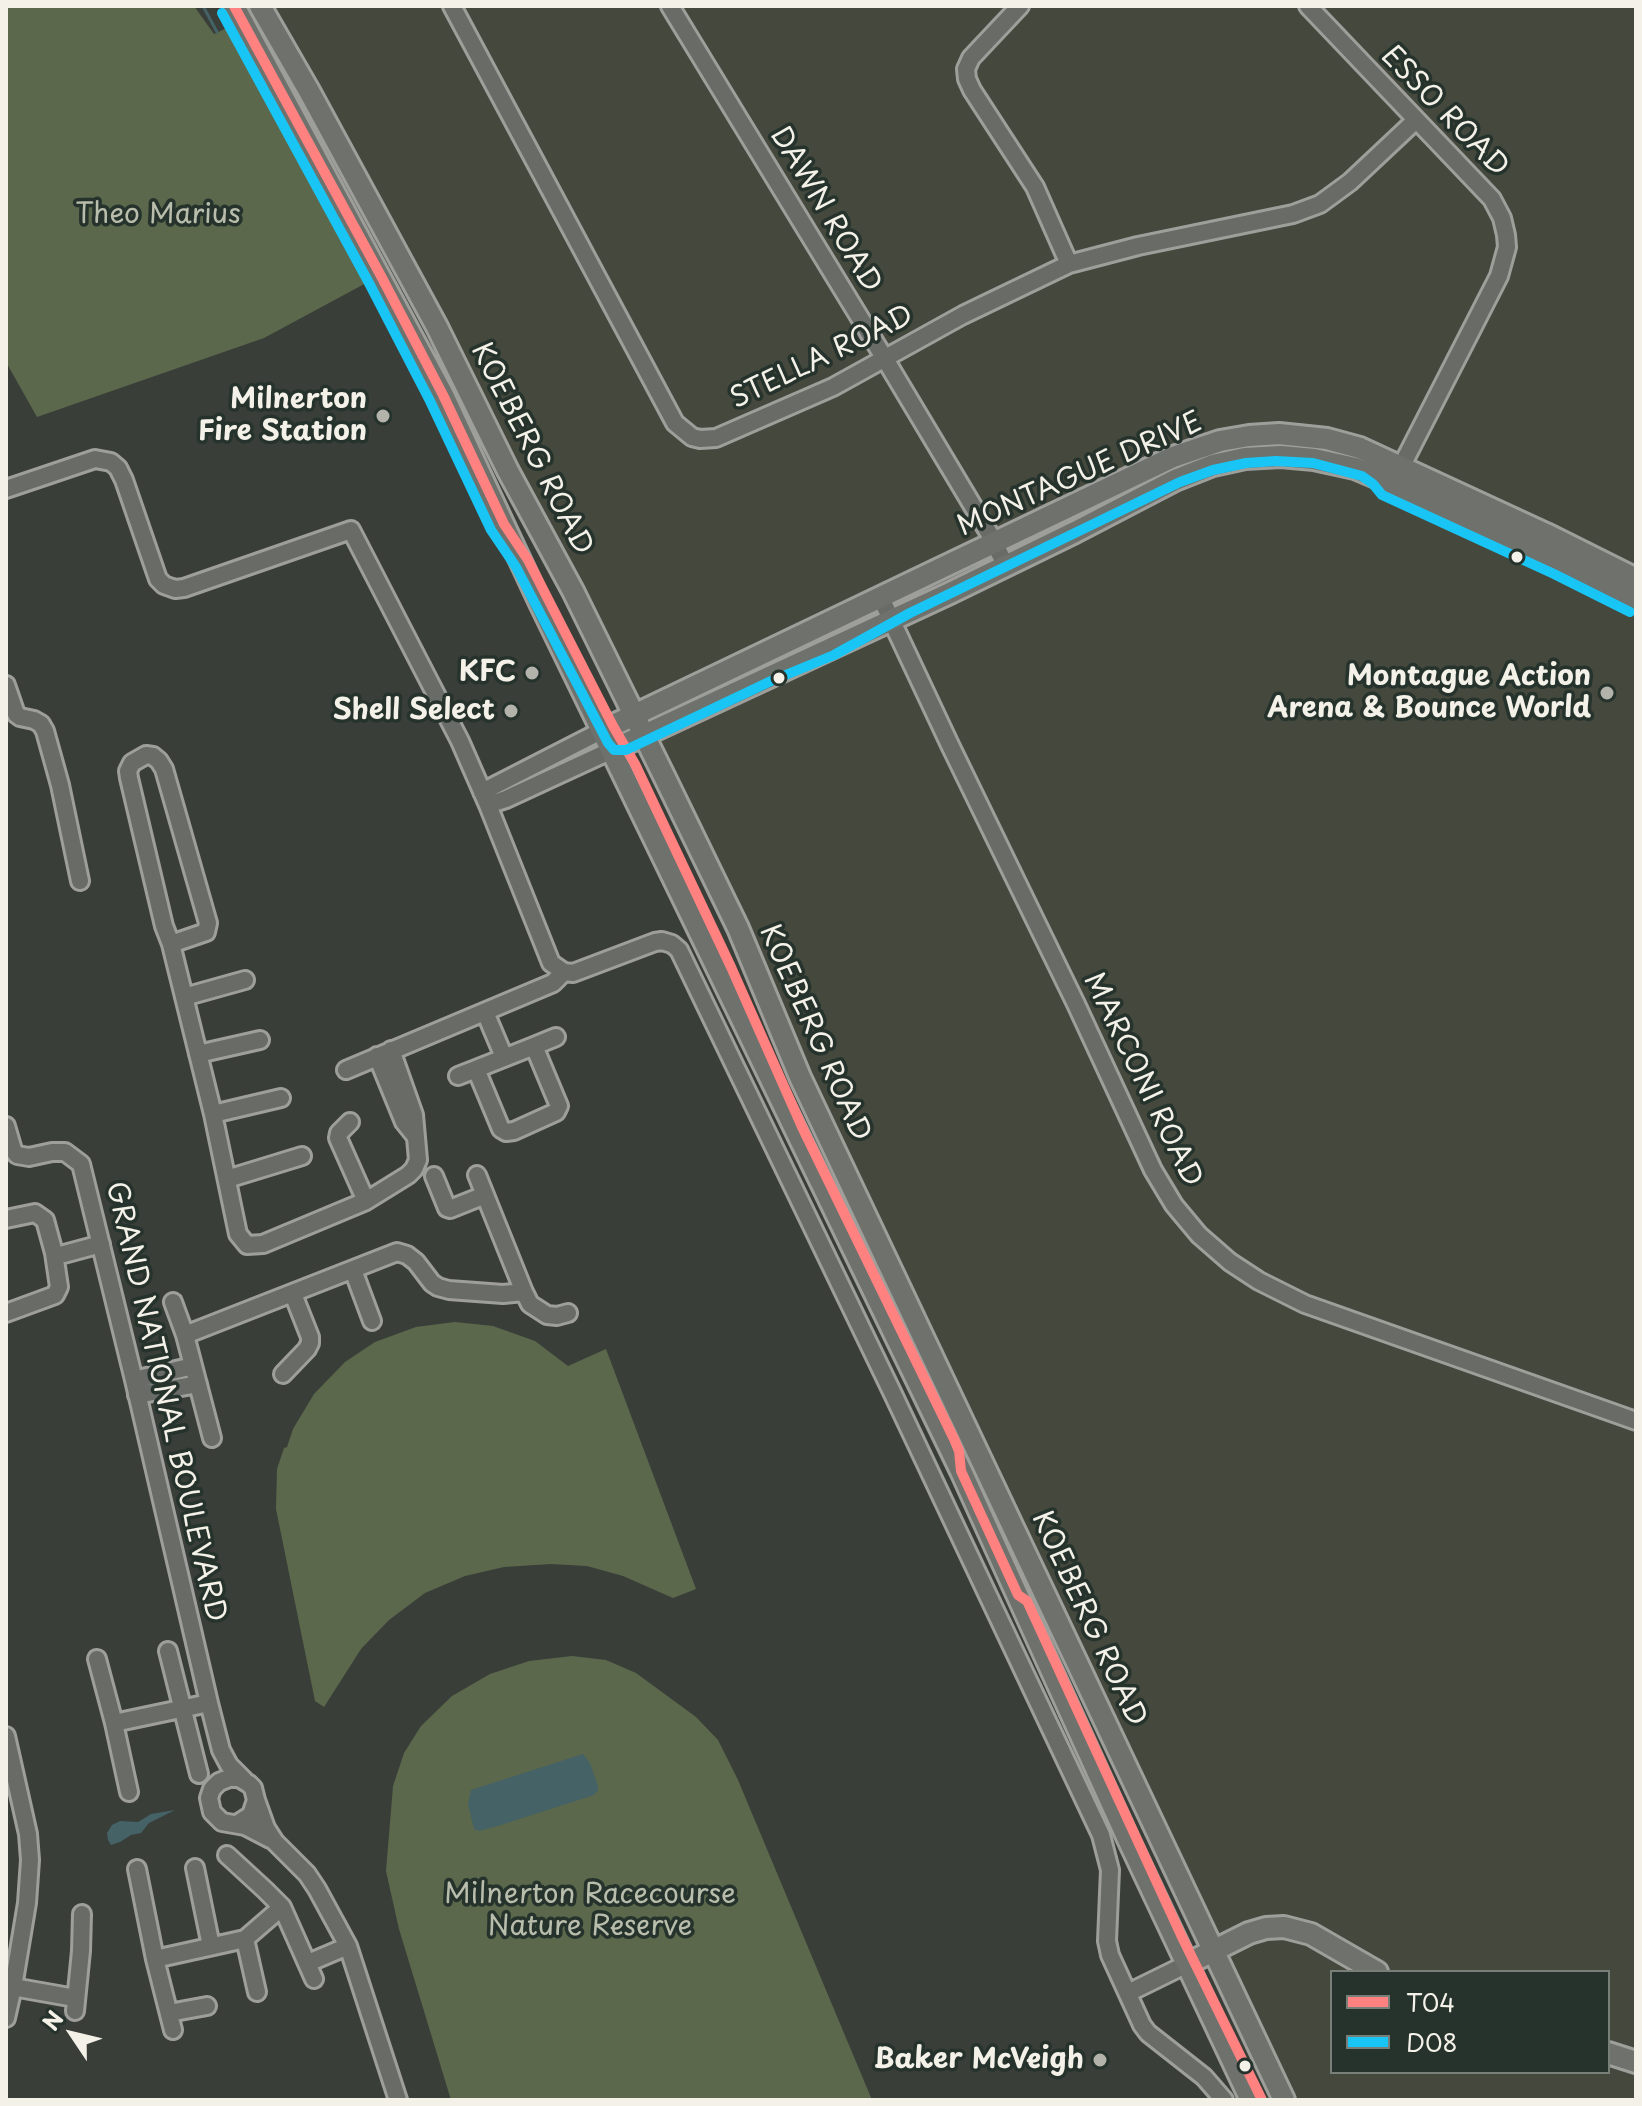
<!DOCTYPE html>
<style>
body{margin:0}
#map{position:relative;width:1642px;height:2106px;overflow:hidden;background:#3a3e39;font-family:"Playpen Sans",sans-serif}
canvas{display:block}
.frame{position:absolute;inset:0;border:8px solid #f4f1e8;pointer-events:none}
.legend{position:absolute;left:1330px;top:1970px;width:280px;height:104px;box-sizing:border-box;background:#26332d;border:2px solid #787f78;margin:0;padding:10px 14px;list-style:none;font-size:24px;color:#f4f1e8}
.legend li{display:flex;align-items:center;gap:16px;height:40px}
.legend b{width:40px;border:2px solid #787f78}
.north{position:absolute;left:32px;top:1994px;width:80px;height:80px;-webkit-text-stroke:6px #26332d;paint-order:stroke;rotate:305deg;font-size:22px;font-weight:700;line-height:32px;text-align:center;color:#f4f1e8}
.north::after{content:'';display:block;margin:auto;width:28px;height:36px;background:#f4f1e8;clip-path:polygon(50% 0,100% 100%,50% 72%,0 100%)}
</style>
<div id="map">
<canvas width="1642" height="2106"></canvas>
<div class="frame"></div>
<ul class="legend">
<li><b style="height:10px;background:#ff8180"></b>T04</li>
<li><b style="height:10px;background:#18c5f4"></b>D08</li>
</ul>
<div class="north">N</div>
</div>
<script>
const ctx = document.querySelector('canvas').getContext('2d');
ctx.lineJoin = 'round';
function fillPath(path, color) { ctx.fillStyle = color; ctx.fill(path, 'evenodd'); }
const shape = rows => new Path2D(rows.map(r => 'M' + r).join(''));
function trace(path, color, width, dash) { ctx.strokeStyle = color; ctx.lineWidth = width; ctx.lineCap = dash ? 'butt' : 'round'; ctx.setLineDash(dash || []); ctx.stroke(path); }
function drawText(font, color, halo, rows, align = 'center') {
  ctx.font = font + ' "Playpen Sans",sans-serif'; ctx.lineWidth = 7; ctx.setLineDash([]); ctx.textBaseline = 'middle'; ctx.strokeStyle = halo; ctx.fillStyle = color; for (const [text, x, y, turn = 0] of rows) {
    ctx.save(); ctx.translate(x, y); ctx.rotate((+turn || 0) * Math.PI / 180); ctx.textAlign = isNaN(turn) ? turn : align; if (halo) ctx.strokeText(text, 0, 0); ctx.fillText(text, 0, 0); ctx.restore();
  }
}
fillPath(shape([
 [269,6,1636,6,1636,2100,1294,2100,626,677],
 [1332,1972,1608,1972,1608,2072,1332,2072]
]), '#44483d');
fillPath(shape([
 [6,6,194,6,214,34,229,27,368,282,264,338,37,417,6,362],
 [455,1322,493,1326,535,1341,568,1366,606,1349,696,1589,673,1598,623,1576,587,1566,551,1564,504,1567,465,1576,425,1593,389,1620,361,1649,324,1707,315,1701,276,1509,277,1469,284,1448,287,1447,293,1429,314,1394,345,1362,375,1342,416,1327],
 [572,1656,606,1660,636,1673,696,1717,718,1740,738,1780,872,2100,451,2100,399,1929,386,1871,393,1786,404,1753,421,1726,452,1696,490,1674,529,1661]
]), '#5b684c');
fillPath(shape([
 [583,1754,590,1763,598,1786,598,1790,594,1795,501,1825,479,1831,474,1829,468,1804,471,1790],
 [175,1810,149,1823,141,1833,131,1835,120,1842,111,1845,108,1840,107,1833,112,1825,120,1821,138,1822,151,1814]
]), '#456267');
trace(shape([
 [203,6,217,32]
]), '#456267', 3);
const minor = shape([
 [452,6,675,423,692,437,700,439,716,438,833,387,963,315,1069,264,1138,246,1293,214,1320,204,1350,182,1416,120],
 [670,6,885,359,989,533,1006,566],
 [1020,6,971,58,966,69,967,79,972,90,1035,187,1069,264],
 [1308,6,1492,199,1502,218,1506,235,1507,247,1499,276,1397,475],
 [6,489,95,459,111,462,118,468,124,480,158,579,164,585,175,589,184,588,351,530,460,741,488,805,551,963,564,972,573,973,655,942,662,941,672,944,679,950,893,1394,1101,1835,1110,1870,1107,1941,1110,1955,1142,2025,1148,2033,1204,2077,1224,2100],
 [881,598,950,745,1076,1004,1153,1170,1174,1205,1199,1235,1230,1262,1259,1281,1305,1304,1636,1421],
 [6,685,16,714,20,717,34,720,41,724,45,731,60,785,80,881],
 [146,755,153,756,159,761,164,769,208,923,206,932,171,944,164,926,129,778,128,771,132,763,146,755],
 [482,792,603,730],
 [488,805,506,799,612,750],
 [171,944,213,1114,238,1234,247,1245,263,1244,366,1201,408,1175,414,1169,418,1160,414,1115,391,1050],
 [184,997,245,980],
 [485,1012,504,1057],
 [534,1046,559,1106,556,1112,514,1131,506,1132,501,1129,476,1069,534,1046],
 [534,1046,556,1037],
 [198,1054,260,1040],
 [377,1056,404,1122,416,1137],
 [346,1070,553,983,564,972],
 [458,1076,476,1069],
 [213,1114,281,1098],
 [350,1122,339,1133,338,1138,366,1201],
 [6,1126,13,1150,17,1155,29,1157,52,1152,65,1152,81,1164,134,1380,209,1703,221,1750,229,1765,244,1780],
 [477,1175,524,1292,530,1304,547,1315,557,1316,568,1313],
 [434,1176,447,1208,450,1209,485,1195],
 [227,1179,302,1156],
 [6,1219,35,1213,45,1220,54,1253,59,1287,55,1295,6,1313],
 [64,1254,101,1244],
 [353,1270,372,1321],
 [173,1302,185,1335],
 [283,1374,307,1349,310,1343,310,1337,293,1294],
 [134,1380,193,1366],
 [137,1395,198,1384],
 [212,1438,185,1335,397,1252,407,1255,416,1262,432,1283,438,1287,449,1290,503,1294,524,1292],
 [168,1651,199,1774],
 [97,1659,114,1723,129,1792],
 [114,1723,209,1703],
 [6,1736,28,1834,30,1860,27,1903,13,1987,6,2018],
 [256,1800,266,1828,275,1842,307,1874,317,1889,348,1946,398,2100],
 [237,1824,251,1815,256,1800,253,1788,249,1784,239,1778,229,1778,219,1782,212,1789,209,1798,212,1812,222,1822,245,1826,270,1839],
 [227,1855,265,1890,282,1907,314,1979],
 [195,1868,211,1946],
 [137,1869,155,1959,173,2030],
 [245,1939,257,1992],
 [155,1959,245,1939,282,1907],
 [308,1963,348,1946],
 [13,1987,75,1998],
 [1128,1993,1187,1964],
 [75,2011,81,1951,82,1914],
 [169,2013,207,2006]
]);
const major = shape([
 [234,6,443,395,540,603,961,1471,1128,1839,1251,2100],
 [260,6,309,91,437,327,508,471,573,591,666,780,738,928,800,1077,1284,2100],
 [603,730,1173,457,1220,441,1249,436,1279,434,1327,439,1360,448,1546,534,1636,579],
 [612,750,950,593,1075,532,1175,480,1213,465,1245,458,1281,456,1314,459,1355,468,1388,482,1560,561,1636,600],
 [1187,1964,1249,1933,1266,1928,1284,1927,1311,1934,1377,1972],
 [1608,2053,1636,2062]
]);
trace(minor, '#9e9f9b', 22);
trace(major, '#9e9f9b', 26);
trace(minor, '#686b66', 16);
trace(major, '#6f716c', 20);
trace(shape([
 [234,6,381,276,443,395,504,524,528,560,613,726,635,764,731,967,802,1127,954,1439,959,1451,961,1471,1018,1595,1027,1601,1181,1935,1262,2100]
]), '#ff8180', 10);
trace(shape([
 [222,13,369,283,430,401,491,530,516,567,608,743,614,750,626,750,771,681,834,655,910,613,1180,482,1213,470,1246,463,1276,461,1313,463,1362,476,1373,484,1382,495,1554,574,1630,612]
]), '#18c5f4', 10);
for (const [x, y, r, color] of [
 [383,416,8,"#b3b2ab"],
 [1517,557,7,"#f4f1e8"],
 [532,673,8,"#b3b2ab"],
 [779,678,7,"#f4f1e8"],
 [1607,693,8,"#b3b2ab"],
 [511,711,8,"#b3b2ab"],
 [1100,2060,8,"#b3b2ab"],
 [1245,2066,7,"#f4f1e8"]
]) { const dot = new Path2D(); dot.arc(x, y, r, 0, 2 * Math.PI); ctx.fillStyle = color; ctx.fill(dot); trace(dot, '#26332d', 3); }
drawText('28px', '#f4f1e8', '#26332d', [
 ["ESSO ROAD",1444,112,46],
 ["DAWN ROAD",825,210,59],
 ["STELLA ROAD",822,358,-26],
 ["KOEBERG ROAD",531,449,63],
 ["MONTAGUE DRIVE",1080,475,-24],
 ["KOEBERG ROAD",814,1033,66],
 ["MARCONI ROAD",1142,1080,64],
 ["GRAND NATIONAL BOULEVARD",165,1402,77],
 ["KOEBERG ROAD",1088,1619,65]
]);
drawText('28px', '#b9bdab', '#26332d', [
 ["Theo Marius",158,215],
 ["Milnerton Racecourse",590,1895],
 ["Nature Reserve",590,1927]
]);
drawText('bold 28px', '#f4f1e8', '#26332d', [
 ["Milnerton",367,400],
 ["Fire Station",367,432],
 ["KFC",516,673],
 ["Montague Action",1591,677],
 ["Arena & Bounce World",1591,709],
 ["Shell Select",495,711],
 ["Baker McVeigh",1084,2060]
], 'right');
</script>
